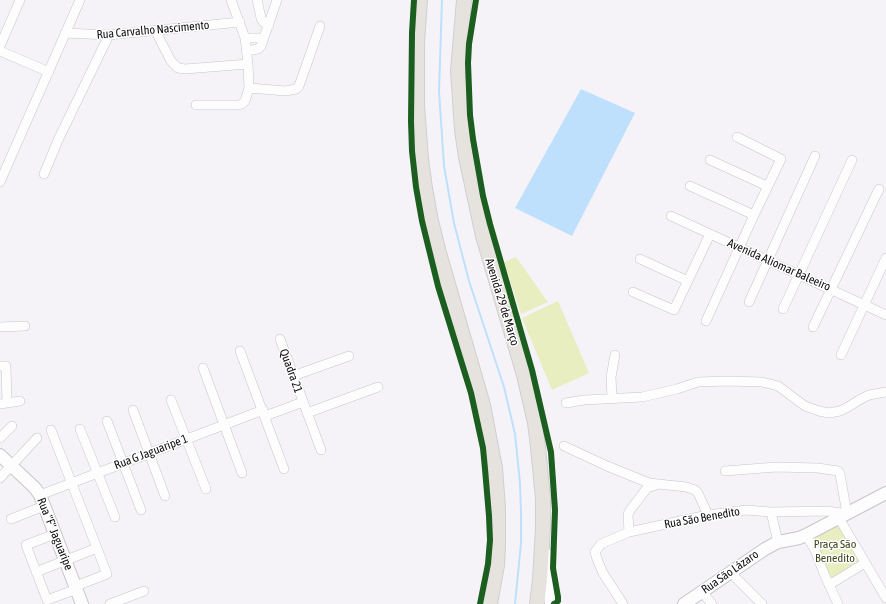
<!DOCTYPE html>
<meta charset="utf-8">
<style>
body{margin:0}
canvas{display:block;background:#f5f3f7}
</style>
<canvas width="886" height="604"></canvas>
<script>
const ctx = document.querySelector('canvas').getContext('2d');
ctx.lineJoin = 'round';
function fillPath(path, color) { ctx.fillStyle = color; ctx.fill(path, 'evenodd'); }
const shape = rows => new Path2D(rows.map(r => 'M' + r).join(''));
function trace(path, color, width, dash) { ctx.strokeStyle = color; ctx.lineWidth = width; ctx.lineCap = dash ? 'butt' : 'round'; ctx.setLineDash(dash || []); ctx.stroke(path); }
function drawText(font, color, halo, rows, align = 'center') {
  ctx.font = font + ' "Asap Condensed",sans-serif'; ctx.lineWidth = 3; ctx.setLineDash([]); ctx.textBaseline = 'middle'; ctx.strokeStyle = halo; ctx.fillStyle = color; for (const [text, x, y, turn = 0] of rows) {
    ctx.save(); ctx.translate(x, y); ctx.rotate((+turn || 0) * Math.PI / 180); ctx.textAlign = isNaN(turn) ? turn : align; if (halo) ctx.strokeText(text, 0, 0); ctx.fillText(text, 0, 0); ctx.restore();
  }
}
fillPath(shape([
 [516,257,548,302,521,314,504,262],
 [558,301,589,373,552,390,522,318],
 [838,524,860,561,831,578,810,539]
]), '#e8eec0');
fillPath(shape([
 [581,89,635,113,572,236,515,208]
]), '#bee0fd');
trace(shape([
 [442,0,439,91,444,166,454,223,469,281,504,387,515,434,520,483,521,513,521,543,515,604]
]), '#bee0fd', 2);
const street = shape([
 [231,0,245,38,248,64,249,88,286,91,296,89,299,86,320,26],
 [257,0,261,18,263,22,269,25],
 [156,32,171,61,178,68,185,69,248,64],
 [65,33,109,35,240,22],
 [245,38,264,38],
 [0,46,20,0],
 [0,51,49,72],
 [247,51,258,49,261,46,277,0],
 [196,105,238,105,242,104,245,101,249,88],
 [710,160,767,186],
 [44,174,59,138,109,35],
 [0,182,80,0],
 [690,186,754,215],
 [671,216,886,315],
 [640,259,688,281],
 [633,292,674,310,710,234],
 [749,302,815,156],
 [783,309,852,160],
 [706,321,754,215,781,159,737,137],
 [0,327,25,326],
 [813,327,879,189],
 [280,339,321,450],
 [240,351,284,469],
 [841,355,886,258],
 [0,366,6,366,7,403],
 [203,368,242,473],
 [293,376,349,356],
 [612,398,611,377,615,355],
 [171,400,206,489],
 [566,403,584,400,642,397,677,389,698,382,728,381,762,382,778,386,805,406,819,411,829,413,840,411,848,407,859,400,869,395,886,392],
 [0,404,20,401],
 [133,410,165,496],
 [307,413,378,387],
 [265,416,303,402],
 [107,421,141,510],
 [80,429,115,517],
 [51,430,107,574,76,586],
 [0,438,12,426],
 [564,446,607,466,649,483,686,487,695,490,698,493,708,515],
 [0,478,37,438],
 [40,495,263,410],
 [771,512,778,542],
 [836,513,886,598],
 [11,519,44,506],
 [629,532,628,514,631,509,647,488,656,485],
 [55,534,26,545,47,600,77,589],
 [806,535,815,550,825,576,838,604],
 [732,570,736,578,762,604],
 [36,572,97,548],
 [829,585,865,563],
 [702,592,712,604],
 [110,604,144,591],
 [623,604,603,573,597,559,595,552,601,544,629,532,708,515,746,510,771,512,828,511,847,514,840,474,838,471,818,468,776,467,725,471]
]);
const secondary = shape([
 [0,455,35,488,40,495,82,604],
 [546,554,551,604],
 [684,604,765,549,778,542,799,538,806,535,886,493]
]);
const primary = shape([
 [420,0,417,43,417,105,421,159,425,188,431,221,439,253,483,405,495,468,498,508,498,547,497,565,490,604],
 [464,0,458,71,462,130,466,157,483,236,524,375,535,423,538,447,543,499,543,527,540,580,537,604]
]);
trace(street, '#c7c5c8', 10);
trace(secondary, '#c7c5c8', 14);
trace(primary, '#d0cfd1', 16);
trace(street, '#fefdfe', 9);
trace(secondary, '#fefdfe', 12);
trace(primary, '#e6e3de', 14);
trace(shape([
 [414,0,412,33,411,121,412,151,416,187,422,221,438,286,471,393,483,448,485,469,489,516,490,540,488,564,480,604],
 [476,0,469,44,468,63,470,115,473,139,483,196,490,224,532,370,551,452,555,510,553,568,558,597,558,601,556,603,554,604]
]), '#1b5e20', 6);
drawText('12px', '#0f0d10', '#fff', [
 ["Rua Carvalho Nascimento",153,30,-5],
 ["Avenida Aliomar Baleeiro",779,265,24],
 ["Avenida 29 de Março",502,302,73],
 ["Quadra 21",291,371,70],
 ["Rua G Jaguaripe 1",151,452,-21],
 ["Rua São Benedito",702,518,-10],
 ["Rua \"F\" Jaguaripe",55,534,68],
 ["Rua São Lázaro",730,572,-35]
]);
drawText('12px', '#40461d', '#fff', [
 ["Praça São",835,544],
 ["Benedito",835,558]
]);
</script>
